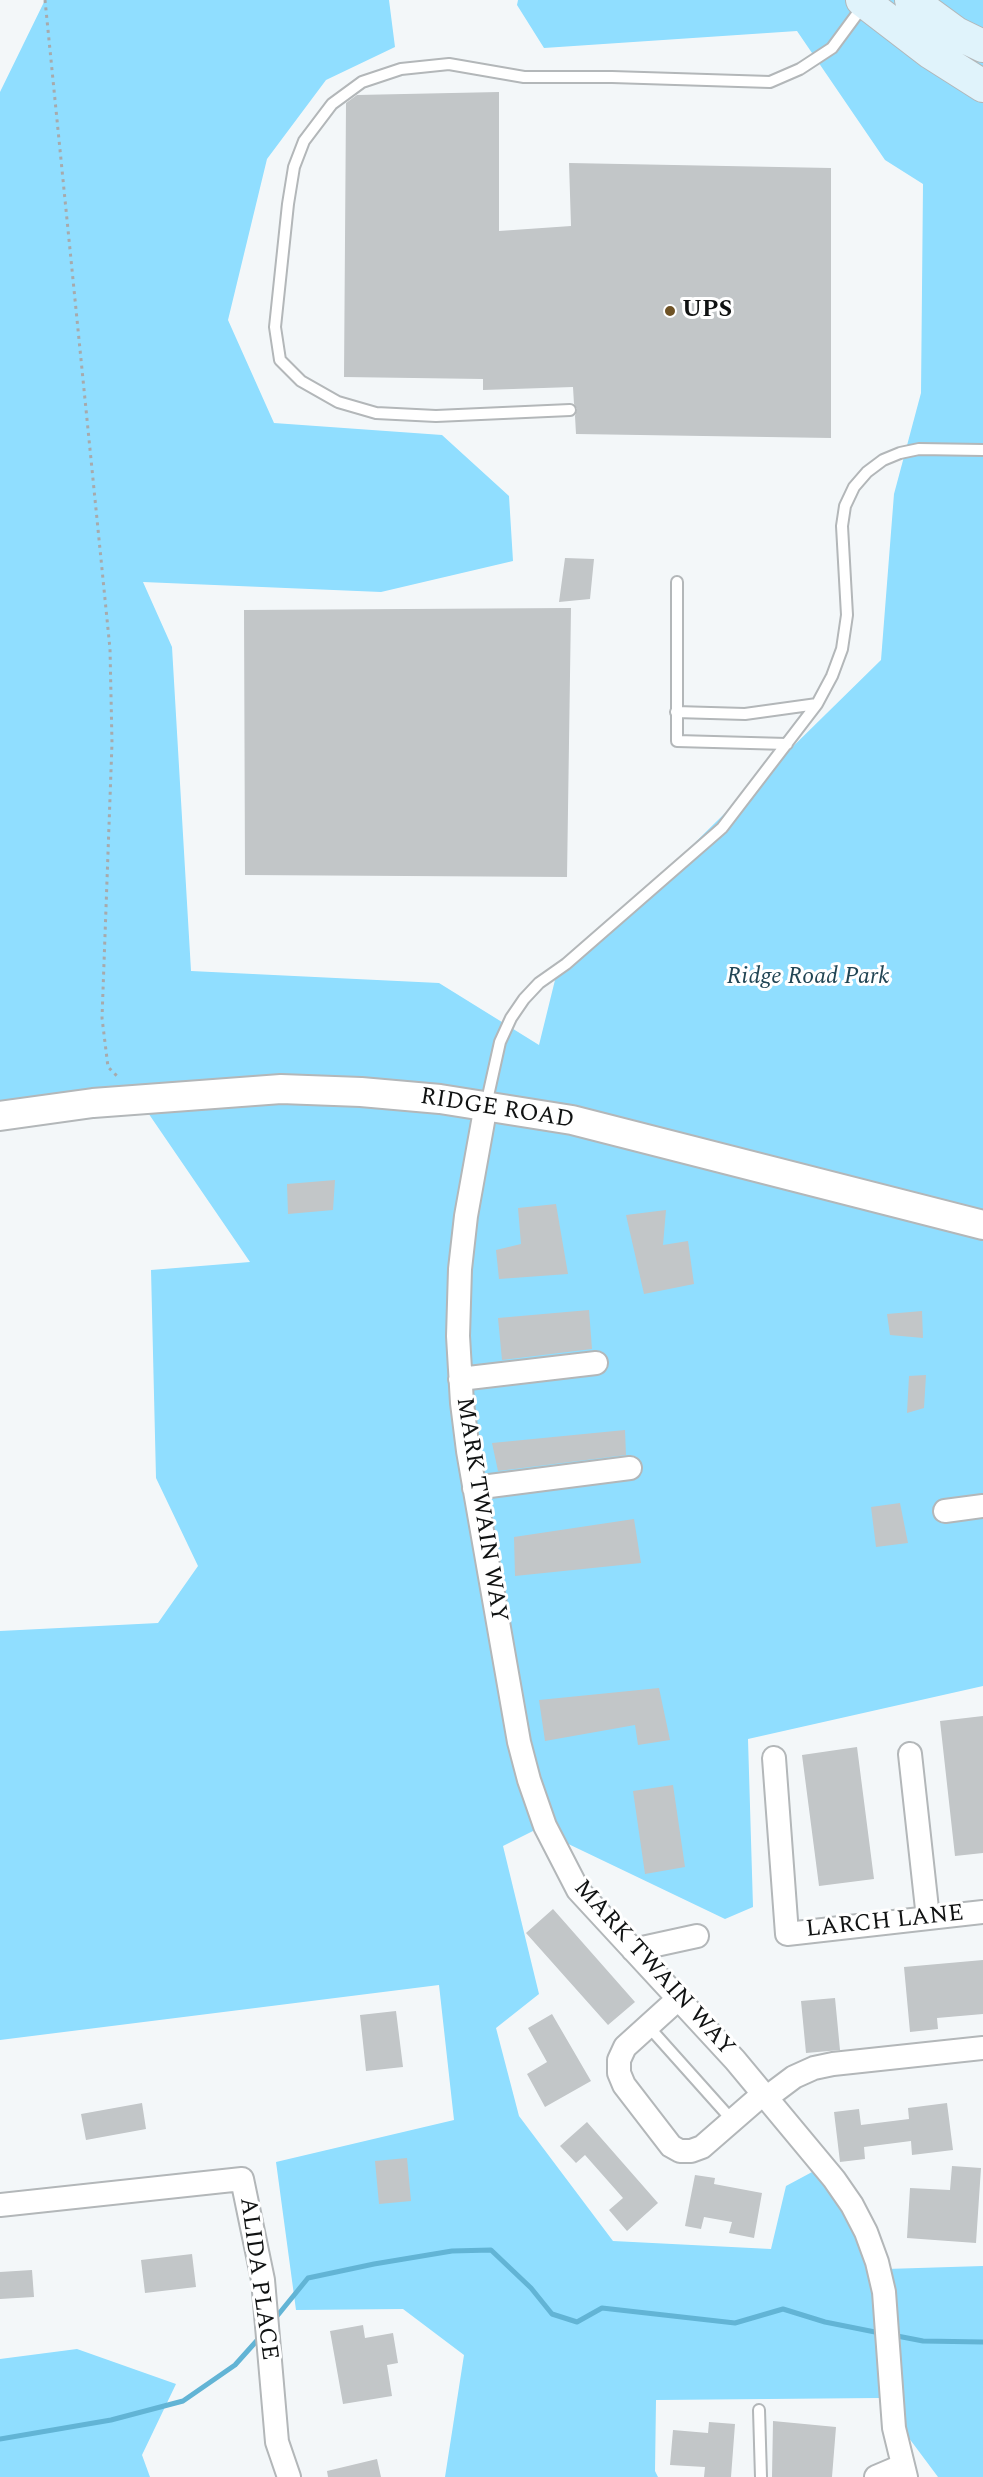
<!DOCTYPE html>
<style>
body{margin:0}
canvas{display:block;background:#f3f7f9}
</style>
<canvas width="983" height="2477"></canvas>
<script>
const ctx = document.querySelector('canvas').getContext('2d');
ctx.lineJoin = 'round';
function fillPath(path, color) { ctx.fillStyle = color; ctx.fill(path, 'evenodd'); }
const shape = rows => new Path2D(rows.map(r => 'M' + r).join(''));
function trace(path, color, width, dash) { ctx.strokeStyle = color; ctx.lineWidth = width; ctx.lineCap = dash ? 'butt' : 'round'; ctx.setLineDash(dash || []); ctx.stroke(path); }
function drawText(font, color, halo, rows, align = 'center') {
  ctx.font = font + ' Spectral,serif'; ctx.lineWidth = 6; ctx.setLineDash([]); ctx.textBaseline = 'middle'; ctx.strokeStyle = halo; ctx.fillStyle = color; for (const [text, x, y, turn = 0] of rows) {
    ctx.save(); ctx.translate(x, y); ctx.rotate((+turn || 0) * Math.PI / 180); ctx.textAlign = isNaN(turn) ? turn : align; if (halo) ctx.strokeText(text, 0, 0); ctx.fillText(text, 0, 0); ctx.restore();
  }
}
fillPath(shape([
 [45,0,389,0,395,47,326,80,267,159,228,320,274,423,442,435,509,496,513,561,381,592,143,582,172,647,191,971,439,983,539,1045,555,980,881,660,894,494,921,393,923,184,885,160,797,31,544,48,517,5,518,0,983,0,983,1686,748,1739,753,1907,725,1919,537,1829,503,1846,539,1994,496,2028,519,2116,613,2241,771,2249,786,2186,827,2164,886,2269,983,2266,983,2477,938,2477,879,2398,656,2400,655,2471,658,2477,445,2477,464,2355,403,2309,296,2310,276,2162,454,2120,439,1985,0,2040,0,1631,158,1623,198,1566,156,1478,151,1270,250,1262,142,1104,0,1115,0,92],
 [77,2349,176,2384,142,2455,150,2477,0,2477,0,2359]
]), '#90deff');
trace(shape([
 [273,2321,308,2278,374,2264,452,2251,491,2250,531,2288,552,2314,577,2322,602,2308,735,2323,783,2309,825,2322,880,2333],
 [892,2335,923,2341,983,2342],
 [0,2439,111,2420,183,2401,235,2365,261,2336]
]), '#62b4d5', 5);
fillPath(shape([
 [499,92,499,231,571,226,569,163,831,168,831,438,576,434,575,416,577,409,574,404,573,387,483,390,483,379,344,377,346,103,357,95],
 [565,558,594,559,590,599,559,602],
 [571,608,567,877,245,875,244,610],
 [335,1180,333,1210,288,1214,287,1184],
 [556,1204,568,1274,499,1279,496,1250,521,1244,518,1208],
 [666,1210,663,1245,688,1241,694,1284,644,1294,626,1215],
 [589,1310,592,1349,502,1360,498,1318],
 [922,1311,923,1338,890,1335,887,1314],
 [926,1375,924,1408,907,1413,909,1376],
 [625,1430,626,1455,498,1471,492,1443],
 [900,1503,908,1543,876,1547,871,1507],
 [634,1519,641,1563,515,1576,514,1537],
 [659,1688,670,1740,638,1745,635,1725,545,1741,539,1700],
 [983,1716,983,1853,955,1856,940,1721],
 [857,1747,874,1879,819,1886,802,1755],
 [673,1785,685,1867,645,1874,633,1791],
 [553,1909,635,2002,608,2025,526,1933],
 [983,1960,983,2014,937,2018,938,2029,910,2032,904,1967],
 [835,1998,840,2050,806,2053,801,2001],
 [396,2011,403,2067,366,2071,360,2015],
 [552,2014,591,2081,545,2107,527,2074,547,2062,528,2028],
 [142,2103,146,2129,86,2140,81,2114],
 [947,2103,953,2150,912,2155,911,2141,864,2147,865,2159,840,2162,834,2112,859,2109,861,2125,909,2119,908,2108],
 [587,2122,658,2203,627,2231,609,2210,623,2198,585,2155,576,2163,560,2146],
 [407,2158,411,2201,379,2204,375,2161],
 [952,2166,981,2168,976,2243,907,2238,910,2188,950,2190],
 [695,2175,715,2178,714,2184,762,2193,754,2238,729,2233,732,2222,704,2217,701,2229,685,2226],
 [192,2254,196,2287,145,2293,141,2260],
 [32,2270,34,2297,0,2299,0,2272],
 [363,2325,365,2338,393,2333,398,2363,387,2365,392,2396,343,2404,330,2331],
 [773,2421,836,2427,832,2477,772,2477],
 [709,2422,735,2424,731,2477,704,2477,705,2467,670,2465,673,2430,708,2433],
 [377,2459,381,2477,328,2477,327,2471]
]), '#c2c6c8');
const service = shape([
 [570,410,436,416,376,413,338,402,301,381,280,360,275,327,288,204,294,167,304,141,332,104,362,82,401,69,449,64,524,77,612,77,770,82,800,69,832,48,863,6],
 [677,582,677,741,787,744],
 [676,712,745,714,817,704],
 [486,1105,500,1042,511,1018,524,999,539,983,566,964,722,828,817,704,832,676,842,649,847,615,842,526,845,506,854,487,867,472,883,460,900,453,919,449,983,450],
 [648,2026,732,2120],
 [759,2410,761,2477]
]);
const minor = shape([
 [486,1105,466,1216,460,1269,458,1336,462,1403,468,1451,519,1742,529,1780,545,1826,578,1890,735,2060,834,2179,852,2205,866,2232,877,2262,884,2292,894,2428,906,2477],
 [460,1379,596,1363],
 [474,1488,630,1468],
 [945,1511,983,1506],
 [910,1754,928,1918],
 [774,1758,787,1934,983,1912],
 [633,1950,697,1936],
 [678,1999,625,2047,619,2060,619,2073,624,2085,671,2146,680,2151,691,2151,702,2147,763,2094],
 [766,2098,794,2077,814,2068,833,2064,983,2048],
 [0,2205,242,2179,263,2280,277,2442,289,2477],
 [876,2477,902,2466]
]);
const tertiary = shape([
 [0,1116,93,1103,281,1089,361,1092,440,1099,572,1120,983,1225]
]);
const secondary = shape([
 [862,0,931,53,983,86],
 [911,0,956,33,983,46]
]);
trace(service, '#b3b7b9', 14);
trace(minor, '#b3b7b9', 26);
trace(tertiary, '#b3b7b9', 32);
trace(secondary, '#b3b7b9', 34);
trace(shape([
 [45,0,110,649,112,743,102,1018,108,1067,118,1077]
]), '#a7aaac', 3, [3, 4.5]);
trace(service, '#fff', 10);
trace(minor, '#fff', 22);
trace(tertiary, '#fff', 28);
trace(secondary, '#e0f3fb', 32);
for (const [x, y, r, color] of [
 [670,311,6,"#6e5225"]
]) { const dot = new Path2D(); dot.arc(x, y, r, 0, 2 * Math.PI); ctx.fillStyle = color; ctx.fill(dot); trace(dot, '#fff', 2); }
drawText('bold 24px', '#101212', '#fff', [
 ["UPS",682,311]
], 'left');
drawText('italic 24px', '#214554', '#fff', [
 ["Ridge Road Park",808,978]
]);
drawText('24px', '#101212', '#fff', [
 ["RIDGE ROAD",497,1110,9],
 ["MARK TWAIN WAY",480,1510,81],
 ["LARCH LANE",885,1923,-6],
 ["MARK TWAIN WAY",653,1969,48],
 ["ALIDA PLACE",257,2279,82]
]);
</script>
